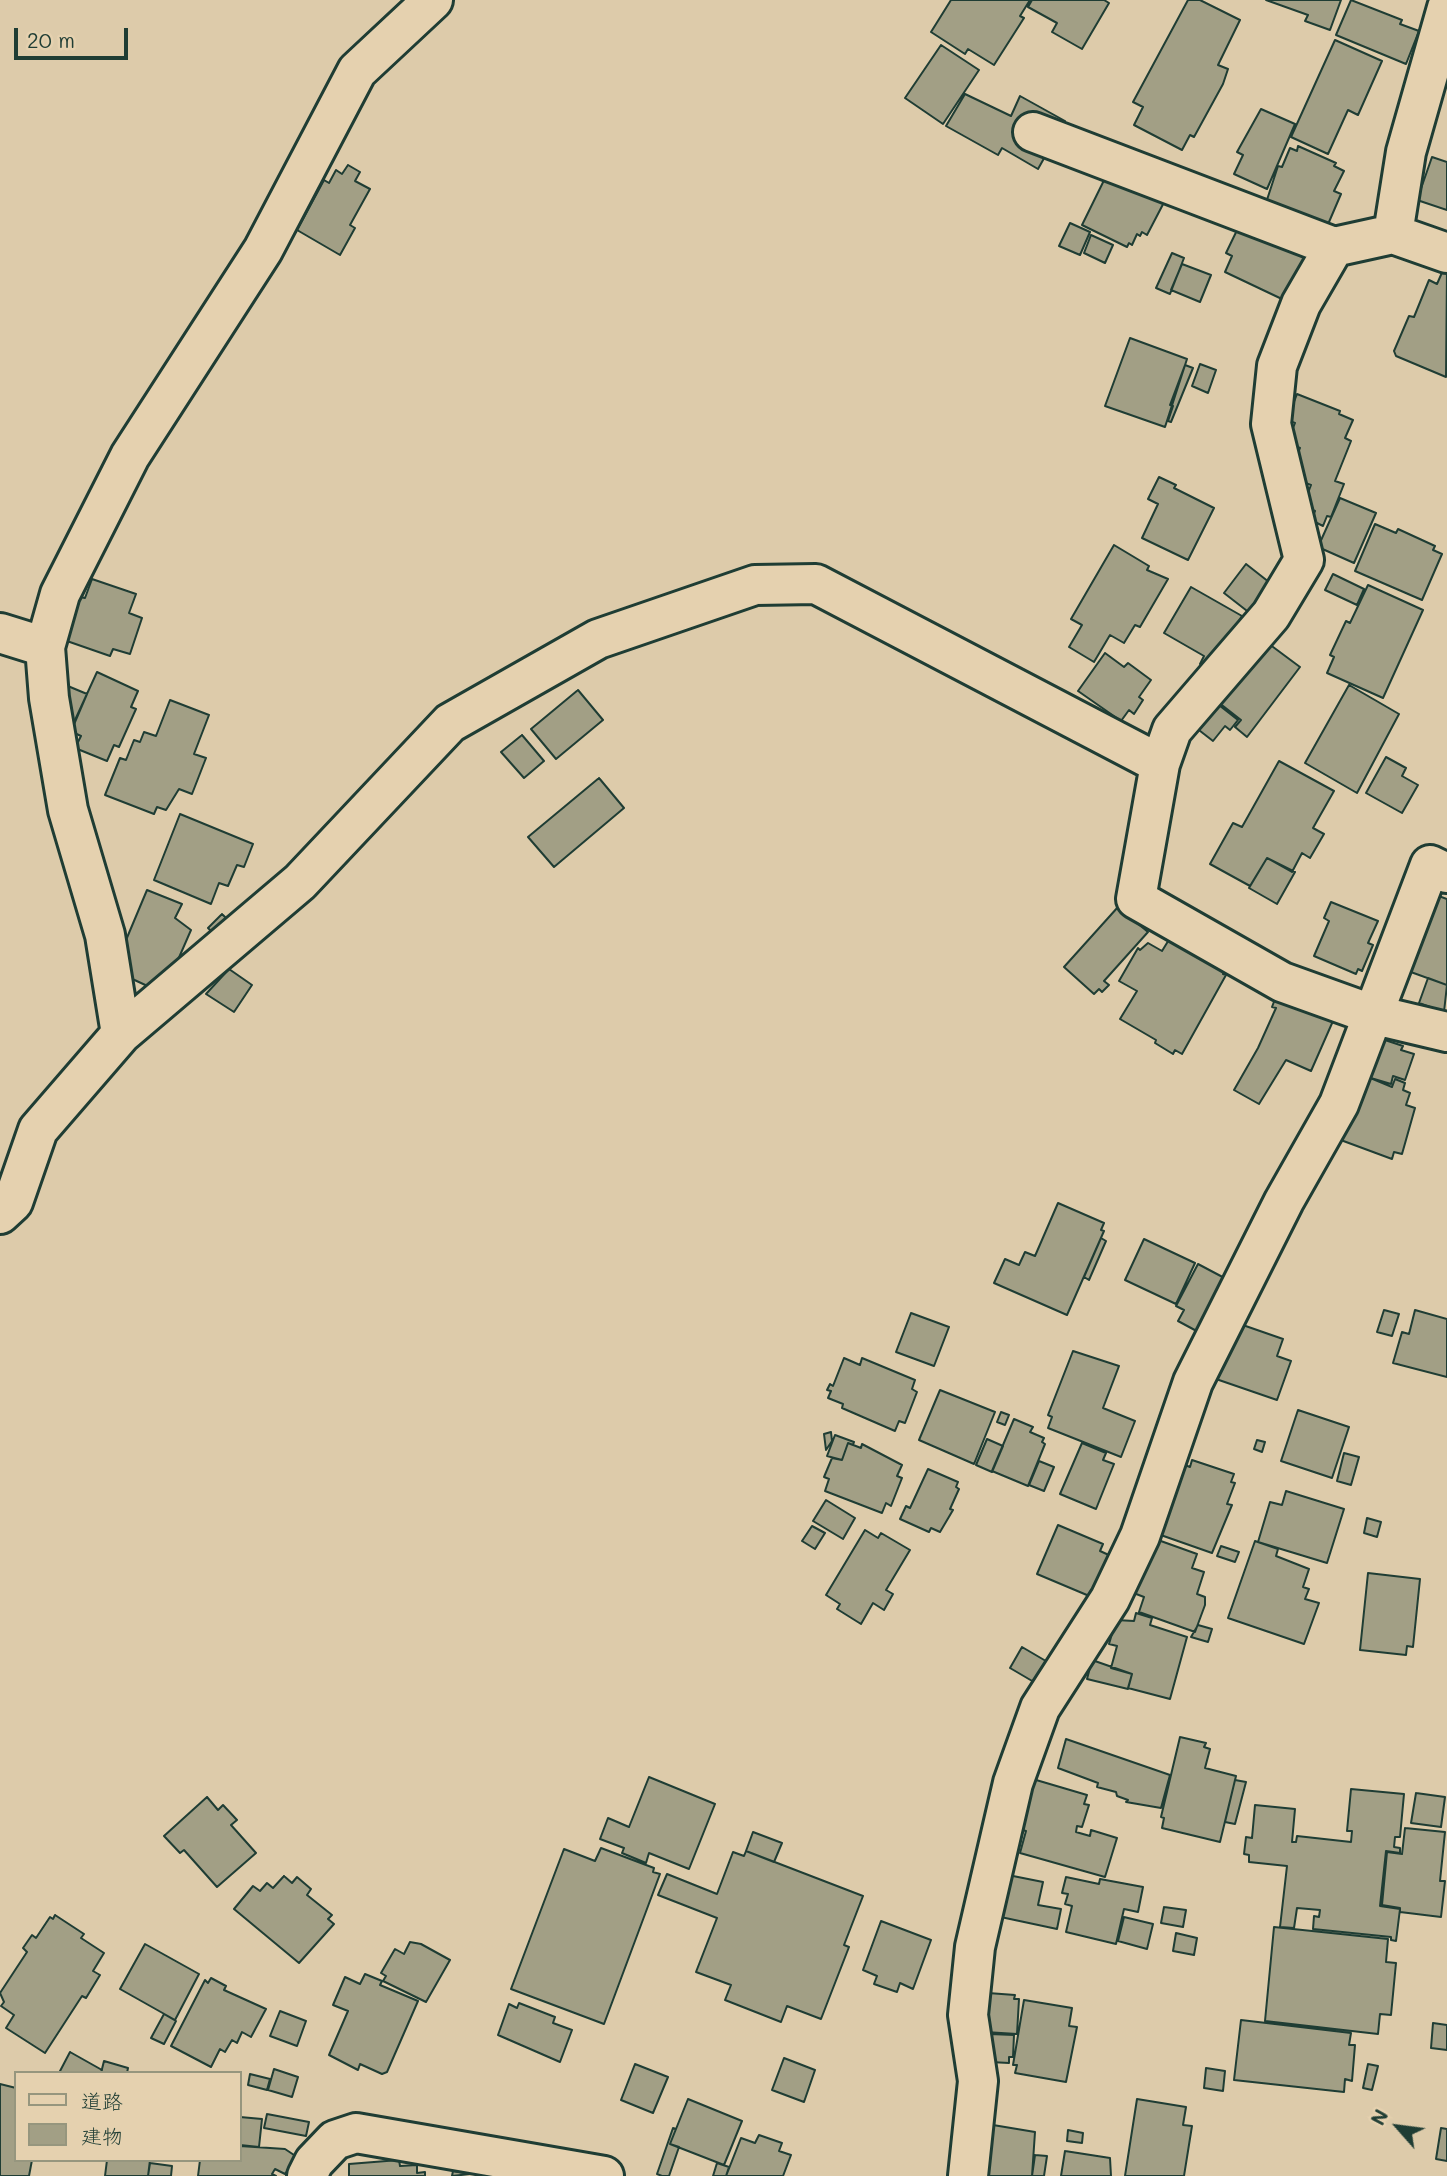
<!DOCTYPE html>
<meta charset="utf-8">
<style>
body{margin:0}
#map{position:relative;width:1447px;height:2176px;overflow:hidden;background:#ddcbaa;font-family:Mali,"Klee One",sans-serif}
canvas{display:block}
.legend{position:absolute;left:14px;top:2071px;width:228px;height:91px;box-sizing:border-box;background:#e5d1af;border:2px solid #96967e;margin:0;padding:9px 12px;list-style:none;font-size:21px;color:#1f3d34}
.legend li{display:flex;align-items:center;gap:14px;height:35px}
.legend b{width:35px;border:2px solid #96967e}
.north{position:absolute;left:1363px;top:2092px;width:70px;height:70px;-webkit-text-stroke:5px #e5d1af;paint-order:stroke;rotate:298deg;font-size:19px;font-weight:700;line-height:28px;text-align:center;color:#1f3d34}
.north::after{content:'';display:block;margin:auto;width:24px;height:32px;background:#1f3d34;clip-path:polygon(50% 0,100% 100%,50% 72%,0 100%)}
.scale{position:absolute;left:14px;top:28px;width:114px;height:32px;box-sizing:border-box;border:4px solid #1f3d34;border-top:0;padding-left:9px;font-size:21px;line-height:24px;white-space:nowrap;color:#1f3d34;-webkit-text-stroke:5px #e5d1af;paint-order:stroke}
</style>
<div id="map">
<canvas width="1447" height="2176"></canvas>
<ul class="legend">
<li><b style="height:9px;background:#e5d1af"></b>道路</li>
<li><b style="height:19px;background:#a29f85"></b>建物</li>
</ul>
<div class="north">N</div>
<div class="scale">20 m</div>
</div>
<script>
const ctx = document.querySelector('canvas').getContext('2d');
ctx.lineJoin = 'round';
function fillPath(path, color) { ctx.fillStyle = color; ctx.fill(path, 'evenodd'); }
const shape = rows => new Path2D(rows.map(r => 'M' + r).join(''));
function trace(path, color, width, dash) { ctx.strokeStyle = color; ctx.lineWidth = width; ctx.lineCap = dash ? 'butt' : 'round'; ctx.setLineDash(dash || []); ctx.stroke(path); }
const building = shape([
 [951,0,1030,0,1020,16,1024,18,994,65,968,49,965,54,931,32,951,0],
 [1032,0,1104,0,1109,3,1082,49,1052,32,1057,23,1028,7,1032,0],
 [1188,0,1200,0,1240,20,1218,65,1228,69,1223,84,1194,137,1190,135,1182,150,1134,125,1143,107,1133,102,1188,0],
 [1266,0,1341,0,1330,30,1305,21,1308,15,1266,0],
 [1351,0,1402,20,1400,24,1419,31,1406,64,1336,35,1351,0],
 [1335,40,1382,61,1358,115,1348,110,1328,154,1291,137,1335,40],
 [941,45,979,70,943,124,905,98,941,45],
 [965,94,1011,116,1020,96,1065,121,1038,169,1002,148,998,155,946,126,965,94],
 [1261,109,1295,124,1267,189,1234,174,1243,155,1237,152,1261,109],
 [1298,146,1336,163,1334,166,1344,171,1334,191,1341,194,1326,229,1264,209,1278,166,1282,167,1290,148,1297,151,1298,146],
 [1432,157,1447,162,1447,210,1417,200,1432,157],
 [1113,162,1172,187,1147,235,1142,232,1140,236,1137,234,1132,245,1129,243,1127,247,1082,225,1113,162],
 [348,165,360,172,355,181,370,189,350,225,355,228,340,255,297,230,324,180,329,183,336,170,342,174,348,165],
 [1070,223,1090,232,1080,255,1059,246,1070,223],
 [1240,224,1306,254,1284,300,1225,272,1232,256,1226,253,1240,224],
 [1091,235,1113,245,1105,263,1084,253,1091,235],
 [1172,253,1184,258,1170,294,1156,288,1172,253],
 [1182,264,1211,275,1200,302,1171,290,1182,264],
 [1444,268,1447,269,1446,377,1396,356,1394,351,1409,316,1414,317,1429,280,1437,284,1444,268],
 [1130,338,1187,359,1165,427,1105,406,1130,338],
 [1200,364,1216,370,1208,393,1192,386,1200,364],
 [1185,365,1193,368,1171,422,1168,421,1173,406,1170,405,1185,365],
 [1297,394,1340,411,1339,414,1353,420,1345,438,1351,441,1335,481,1344,484,1331,517,1327,516,1323,526,1311,520,1315,511,1303,506,1311,485,1294,479,1292,468,1300,448,1287,443,1295,423,1287,420,1297,394],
 [1159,477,1176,485,1174,488,1214,508,1188,560,1142,538,1158,504,1148,499,1159,477],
 [1340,498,1376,513,1354,563,1318,547,1340,498],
 [1375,524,1396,533,1398,529,1435,546,1433,550,1442,554,1422,600,1355,571,1375,524],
 [1114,545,1149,566,1147,570,1168,579,1140,627,1135,625,1124,643,1110,635,1094,662,1069,647,1082,625,1071,619,1114,545],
 [1246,564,1274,586,1251,614,1224,593,1246,564],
 [1333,574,1364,589,1357,605,1325,590,1333,574],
 [92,579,136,594,129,613,142,618,130,654,113,649,110,656,64,640,80,597,85,598,92,579],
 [1368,585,1423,610,1383,698,1327,673,1334,657,1330,655,1346,621,1350,623,1368,585],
 [1191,587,1242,616,1210,670,1200,664,1204,656,1164,633,1191,587],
 [1265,641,1300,667,1247,737,1235,727,1241,720,1218,702,1265,641],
 [1105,653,1124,667,1128,663,1151,680,1139,697,1143,700,1134,714,1129,710,1121,721,1078,691,1105,653],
 [97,672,138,691,131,707,136,709,119,747,114,745,107,761,75,748,81,736,70,731,97,672],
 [63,684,87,694,72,729,63,684],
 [1349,685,1399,714,1357,793,1305,763,1349,685],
 [578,690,603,720,556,759,531,729,578,690],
 [170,700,209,715,194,754,206,758,192,794,179,789,166,810,157,807,154,814,105,795,120,758,126,760,134,740,140,742,144,732,156,736,170,700],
 [1215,702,1238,720,1230,730,1225,726,1213,741,1195,727,1215,702],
 [522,735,544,761,524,778,501,752,522,735],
 [1386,757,1406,768,1402,776,1418,785,1402,813,1366,793,1386,757],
 [1279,761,1334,791,1313,828,1324,834,1310,858,1302,853,1292,872,1267,858,1250,886,1210,864,1233,823,1242,827,1279,761],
 [599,778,624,808,554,867,528,837,599,778],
 [180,814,253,844,244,867,237,865,228,886,219,883,211,904,154,880,180,814],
 [1267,858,1295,872,1277,904,1249,888,1267,858],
 [147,890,182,904,175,918,191,930,174,969,154,989,128,977,121,952,147,890],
 [1436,895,1447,899,1447,985,1408,971,1436,895],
 [1331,902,1378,921,1368,943,1373,945,1362,971,1358,969,1356,974,1314,956,1329,921,1324,918,1331,902],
 [1118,907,1148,932,1104,981,1109,985,1102,992,1099,989,1094,994,1064,967,1118,907],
 [222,914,233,925,219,939,208,928,222,914],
 [1170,938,1225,970,1223,974,1226,975,1182,1054,1175,1050,1173,1054,1155,1043,1156,1040,1120,1019,1137,991,1119,981,1138,948,1140,950,1148,943,1162,951,1170,938],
 [229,969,252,985,234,1012,206,994,229,969],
 [1428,978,1447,985,1444,1012,1419,1003,1428,978],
 [1275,999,1281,999,1333,1021,1311,1071,1286,1060,1259,1104,1234,1090,1258,1048,1276,1008,1272,1007,1275,999],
 [1376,1037,1403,1046,1401,1050,1414,1054,1405,1080,1393,1076,1391,1084,1364,1076,1376,1037],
 [1368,1077,1392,1087,1395,1079,1405,1083,1403,1090,1410,1093,1406,1105,1415,1108,1402,1154,1394,1152,1392,1159,1338,1139,1368,1077],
 [1058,1203,1104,1223,1101,1230,1104,1231,1067,1315,994,1283,1005,1259,1019,1265,1025,1252,1035,1256,1058,1203],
 [1101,1238,1106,1241,1089,1280,1084,1277,1101,1238],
 [1144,1239,1195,1263,1176,1304,1125,1280,1144,1239],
 [1198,1264,1232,1282,1204,1335,1178,1321,1184,1310,1176,1306,1198,1264],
 [1384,1310,1399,1314,1392,1336,1377,1332,1384,1310],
 [1415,1310,1447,1319,1447,1377,1393,1363,1402,1332,1409,1334,1415,1310],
 [911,1313,949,1327,934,1366,896,1352,911,1313],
 [1237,1323,1283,1339,1277,1356,1291,1361,1277,1400,1216,1379,1237,1323],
 [1073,1351,1119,1366,1103,1408,1135,1421,1121,1457,1048,1428,1052,1417,1048,1415,1073,1351],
 [844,1358,860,1365,862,1358,915,1380,912,1389,917,1392,905,1423,899,1421,895,1431,842,1408,843,1404,828,1398,831,1391,827,1390,830,1384,833,1386,844,1358],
 [940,1390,995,1412,974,1464,919,1440,940,1390],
 [1298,1410,1349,1427,1332,1478,1281,1461,1298,1410],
 [1001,1412,1009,1415,1005,1425,997,1422,1001,1412],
 [1014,1419,1033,1427,1030,1432,1044,1438,1042,1442,1045,1444,1028,1486,992,1471,1014,1419],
 [831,1432,832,1441,826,1450,824,1434,831,1432],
 [835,1435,854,1442,853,1445,848,1443,842,1460,827,1456,835,1435],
 [987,1439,1003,1446,992,1472,976,1465,987,1439],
 [1257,1440,1265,1442,1262,1452,1254,1449,1257,1440],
 [848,1443,861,1448,862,1444,902,1465,897,1476,902,1478,891,1506,886,1503,882,1513,825,1491,829,1479,824,1477,832,1458,842,1460,848,1443],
 [1082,1443,1106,1453,1103,1460,1114,1464,1096,1509,1060,1494,1082,1443],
 [1344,1453,1359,1457,1351,1485,1337,1481,1344,1453],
 [1192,1460,1234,1474,1231,1482,1235,1483,1227,1504,1232,1505,1212,1553,1155,1533,1177,1462,1190,1467,1192,1460],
 [1039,1461,1054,1467,1044,1491,1029,1485,1039,1461],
 [928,1469,958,1482,956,1487,959,1489,950,1509,953,1510,940,1532,931,1528,929,1532,900,1519,906,1506,910,1508,928,1469],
 [1286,1491,1344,1509,1327,1563,1258,1542,1270,1502,1282,1505,1286,1491],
 [826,1500,855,1518,843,1539,813,1521,826,1500],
 [1367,1518,1381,1522,1377,1537,1364,1533,1367,1518],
 [1058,1525,1103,1544,1100,1551,1111,1556,1094,1598,1037,1574,1058,1525],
 [812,1526,825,1533,815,1549,802,1541,812,1526],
 [865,1530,878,1538,881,1533,910,1550,886,1590,893,1594,884,1610,873,1603,861,1624,837,1609,840,1604,826,1595,865,1530],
 [1158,1540,1197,1554,1192,1568,1204,1572,1197,1594,1205,1597,1205,1605,1195,1632,1139,1612,1144,1597,1131,1592,1145,1550,1154,1552,1158,1540],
 [1255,1541,1278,1549,1276,1556,1309,1569,1303,1587,1309,1589,1305,1599,1319,1603,1304,1644,1228,1618,1255,1541],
 [1221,1546,1239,1552,1235,1562,1217,1556,1221,1546],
 [1368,1573,1420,1579,1413,1647,1407,1646,1406,1655,1360,1650,1368,1573],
 [1136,1613,1152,1618,1150,1625,1187,1637,1170,1699,1128,1688,1132,1674,1111,1668,1117,1646,1109,1644,1116,1620,1134,1621,1136,1613],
 [1198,1625,1212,1629,1208,1642,1191,1637,1198,1625],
 [1022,1647,1051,1664,1039,1685,1010,1668,1022,1647],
 [1092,1660,1132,1674,1128,1689,1087,1679,1092,1660],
 [1180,1737,1206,1743,1204,1747,1210,1749,1205,1768,1236,1776,1220,1842,1162,1828,1164,1818,1161,1817,1180,1737],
 [1066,1739,1170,1775,1161,1808,1126,1802,1128,1800,1117,1796,1116,1792,1097,1787,1098,1783,1058,1768,1066,1739],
 [649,1777,715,1804,689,1869,649,1853,646,1863,622,1853,624,1848,600,1839,608,1818,629,1827,649,1777],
 [1026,1777,1087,1795,1084,1804,1089,1805,1082,1827,1077,1826,1076,1832,1090,1836,1091,1830,1117,1838,1105,1877,1020,1853,1026,1831,1011,1827,1026,1777],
 [1235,1780,1246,1782,1235,1824,1225,1822,1235,1780],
 [1351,1789,1404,1794,1400,1837,1395,1837,1394,1847,1400,1848,1400,1853,1386,1851,1380,1906,1400,1909,1396,1941,1391,1940,1391,1937,1313,1929,1314,1916,1319,1917,1320,1910,1297,1908,1294,1928,1280,1927,1287,1866,1249,1862,1249,1855,1244,1854,1246,1837,1252,1838,1255,1805,1295,1809,1292,1842,1296,1842,1297,1836,1351,1842,1352,1831,1347,1831,1351,1789],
 [1416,1793,1445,1797,1441,1827,1411,1823,1416,1793],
 [207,1797,218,1810,223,1805,237,1820,231,1825,256,1853,217,1887,184,1850,180,1853,164,1836,207,1797],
 [1405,1828,1445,1832,1440,1881,1445,1881,1441,1917,1400,1912,1400,1908,1382,1905,1387,1852,1402,1854,1405,1828],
 [753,1832,782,1843,774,1862,746,1851,753,1832],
 [601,1848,654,1868,653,1872,660,1874,604,2024,511,1989,564,1849,595,1861,601,1848],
 [746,1851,863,1896,844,1945,849,1947,821,2019,787,2006,781,2022,725,2000,731,1985,696,1972,717,1918,658,1895,667,1874,717,1894,733,1852,744,1856,746,1851],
 [1003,1874,1043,1882,1038,1905,1061,1909,1057,1929,996,1916,1003,1874],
 [284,1876,292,1883,297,1877,311,1889,307,1895,332,1915,328,1919,334,1924,299,1963,234,1909,253,1886,260,1891,267,1883,273,1888,284,1876],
 [1066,1877,1099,1884,1100,1879,1143,1887,1138,1912,1124,1909,1116,1944,1066,1932,1072,1906,1065,1904,1068,1894,1062,1893,1066,1877],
 [1164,1907,1186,1910,1183,1927,1161,1923,1164,1907],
 [55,1915,84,1934,81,1938,104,1953,93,1971,100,1975,86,1998,82,1996,45,2053,6,2028,14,2015,1,2006,4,2002,0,1993,27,1952,23,1948,32,1935,36,1938,50,1917,53,1919,55,1915],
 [1124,1917,1153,1924,1147,1949,1118,1941,1124,1917],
 [881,1921,931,1940,913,1989,900,1983,897,1992,874,1984,877,1976,863,1970,881,1921],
 [1274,1927,1388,1939,1386,1962,1396,1963,1391,2015,1380,2014,1378,2034,1265,2021,1274,1927],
 [1176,1933,1197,1938,1194,1955,1173,1951,1176,1933],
 [410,1942,421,1944,450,1960,426,2002,383,1981,386,1976,381,1973,395,1949,404,1954,410,1942],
 [145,1944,199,1974,175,2020,120,1989,145,1944],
 [365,1974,382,1981,380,1985,418,2001,387,2072,382,2074,360,2064,358,2070,329,2055,348,2011,333,2005,345,1977,360,1984,365,1974],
 [211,1978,226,1986,224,1990,266,2009,251,2037,242,2032,237,2043,232,2040,225,2052,220,2049,211,2067,171,2046,205,1980,208,1983,211,1978],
 [988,1993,1015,1995,1014,1999,1019,1999,1017,2034,985,2032,988,1993],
 [1024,2000,1072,2008,1069,2026,1077,2027,1066,2082,1015,2073,1017,2065,1013,2065,1024,2000],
 [519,2003,555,2017,553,2023,572,2030,560,2062,498,2035,509,2004,517,2008,519,2003],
 [280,2011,306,2021,297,2046,270,2036,280,2011],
 [164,2014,176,2021,164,2044,151,2038,164,2014],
 [1241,2020,1351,2033,1349,2045,1355,2045,1352,2081,1345,2079,1344,2092,1234,2080,1241,2020],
 [1433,2023,1447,2025,1447,2050,1431,2048,1433,2023],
 [990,2034,1014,2035,1013,2057,1009,2057,1009,2063,990,2062,990,2034],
 [70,2052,102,2070,100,2073,59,2073,70,2052],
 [784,2058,815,2070,804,2102,772,2090,784,2058],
 [104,2061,128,2068,127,2073,101,2073,104,2061],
 [635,2064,668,2077,653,2113,621,2100,635,2064],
 [1368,2064,1378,2066,1372,2090,1363,2088,1368,2064],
 [1206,2068,1225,2071,1223,2091,1204,2088,1206,2068],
 [274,2069,298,2077,292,2097,268,2090,274,2069],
 [250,2074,270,2079,267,2090,248,2085,250,2074],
 [0,2084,16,2088,16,2160,32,2160,29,2176,0,2176,0,2084],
 [688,2099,742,2121,724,2165,670,2144,688,2099],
 [1137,2099,1186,2107,1183,2125,1192,2126,1184,2176,1125,2176,1137,2099],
 [267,2114,309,2122,306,2136,264,2128,267,2114],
 [240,2117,262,2119,259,2147,240,2145,240,2117],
 [993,2125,1035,2132,1032,2176,986,2176,993,2125],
 [673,2128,676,2129,670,2144,679,2147,669,2176,662,2176,657,2174,673,2128],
 [1441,2128,1447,2129,1447,2161,1436,2159,1441,2128],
 [1068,2130,1083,2133,1082,2143,1067,2141,1068,2130],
 [759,2135,782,2143,779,2151,791,2155,783,2176,726,2176,741,2138,755,2143,759,2135],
 [240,2146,285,2149,297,2157,285,2174,275,2169,272,2174,276,2176,198,2176,200,2160,240,2160,240,2146],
 [1065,2151,1110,2158,1111,2176,1061,2176,1065,2151],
 [1035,2155,1047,2156,1044,2176,1032,2176,1035,2155],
 [107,2160,150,2160,148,2176,105,2176,107,2160],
 [399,2160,400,2166,417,2165,417,2173,425,2172,425,2176,349,2176,349,2164,399,2160],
 [150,2163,172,2166,171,2176,148,2176,150,2163],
 [717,2163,729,2167,726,2176,713,2176,717,2163],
 [453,2171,470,2174,452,2176,453,2171]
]);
fillPath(building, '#a29f85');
trace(building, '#1f3d34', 2);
const minor = shape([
 [1447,8,1406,152,1393,234,1447,253],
 [1033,132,1334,247],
 [1393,234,1334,247,1301,304,1277,366,1271,424,1304,560,1271,615,1172,730,1160,764,1136,899,1282,982,1371,1014,1447,1032],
 [0,633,45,647],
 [121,1034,105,935,68,810,49,698,45,647,60,594,130,456,263,250,357,71,433,0],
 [0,1214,13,1202,38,1130,121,1034,300,882,450,723,598,639,755,585,816,584,1160,764],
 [307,2176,314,2162,335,2140,356,2133,604,2176],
 [968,2176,978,2081,968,2015,975,1947,1013,1783,1040,1708,1110,1599,1140,1536,1193,1382,1284,1201,1339,1104,1430,865,1447,873]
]);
trace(minor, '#1f3d34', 44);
trace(minor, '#e5d1af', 38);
</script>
